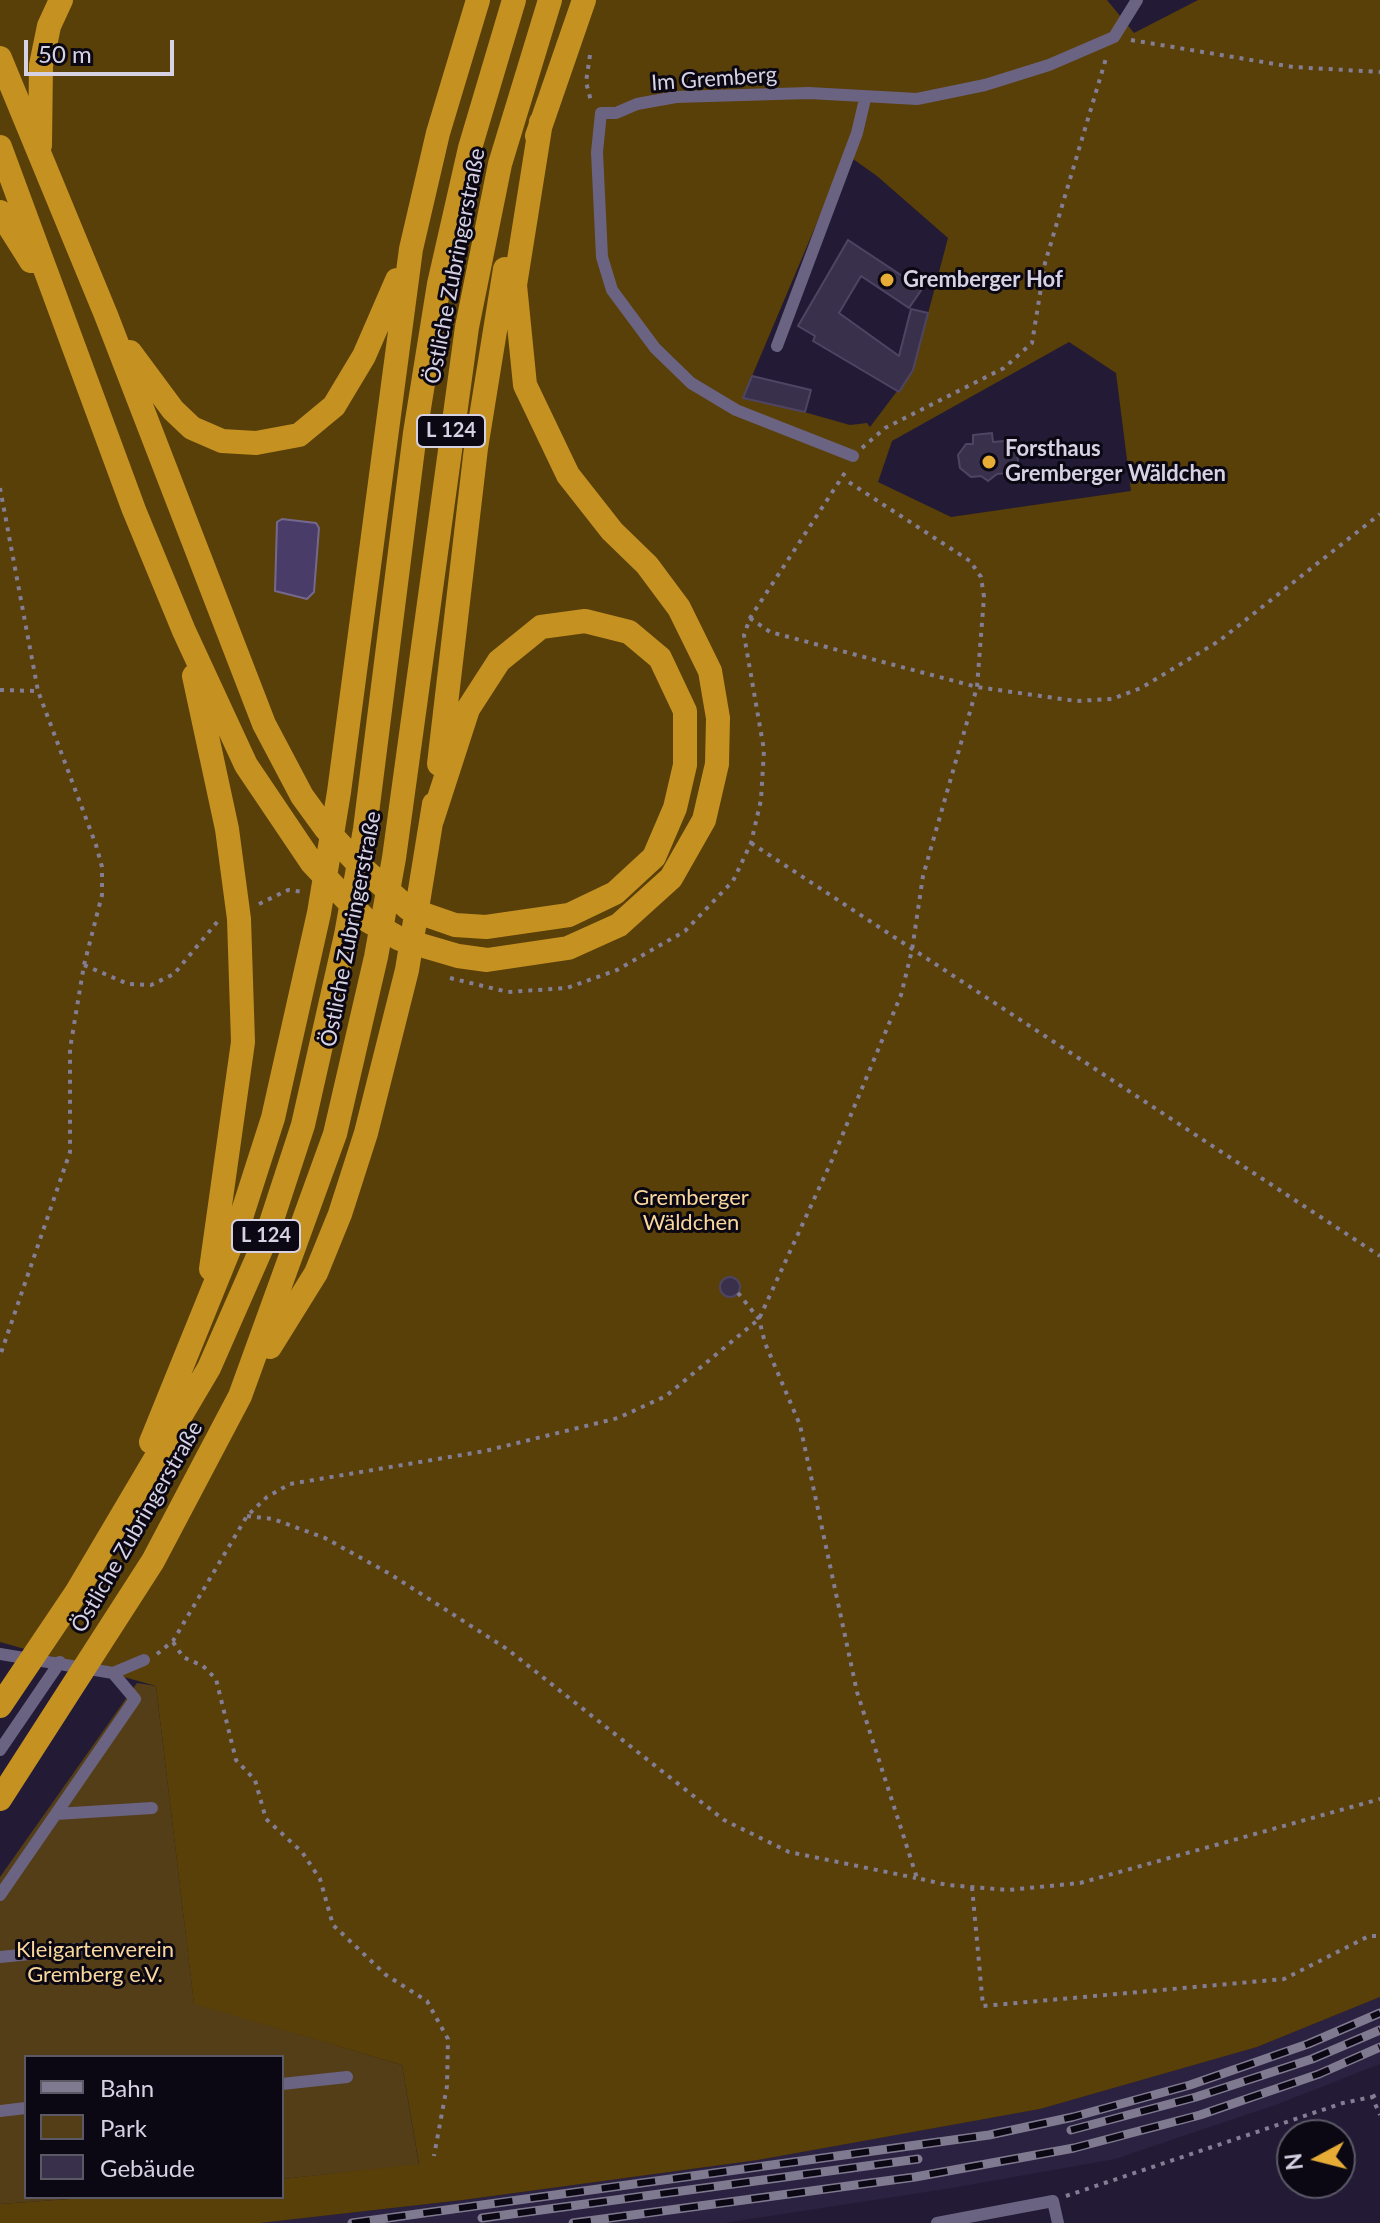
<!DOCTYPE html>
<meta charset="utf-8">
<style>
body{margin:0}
#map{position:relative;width:1380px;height:2223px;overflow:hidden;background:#231b35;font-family:Lato,sans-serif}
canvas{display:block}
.legend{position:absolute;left:24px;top:2055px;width:260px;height:144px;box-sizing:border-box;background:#0b0813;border:2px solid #5c5967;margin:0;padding:10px 14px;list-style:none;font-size:24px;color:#d6d2e4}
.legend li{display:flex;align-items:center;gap:16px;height:40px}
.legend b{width:40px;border:2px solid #5c5967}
.north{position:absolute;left:1276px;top:2119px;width:80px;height:80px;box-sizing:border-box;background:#0b0813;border:2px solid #5c5967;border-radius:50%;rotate:263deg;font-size:22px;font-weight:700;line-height:32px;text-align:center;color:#d6d2e4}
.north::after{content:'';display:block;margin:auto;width:28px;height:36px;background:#e6ac36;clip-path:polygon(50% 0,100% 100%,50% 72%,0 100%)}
.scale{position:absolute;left:24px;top:40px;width:150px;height:36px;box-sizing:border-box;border:4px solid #d6d2e4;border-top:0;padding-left:10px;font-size:24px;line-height:28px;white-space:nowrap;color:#d6d2e4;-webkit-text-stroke:6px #0b0813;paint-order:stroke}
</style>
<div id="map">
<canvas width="1380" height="2223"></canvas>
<ul class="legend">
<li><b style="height:10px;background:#807a90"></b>Bahn</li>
<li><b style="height:22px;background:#533e18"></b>Park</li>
<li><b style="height:22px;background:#39314c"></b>Gebäude</li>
</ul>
<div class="north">N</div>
<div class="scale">50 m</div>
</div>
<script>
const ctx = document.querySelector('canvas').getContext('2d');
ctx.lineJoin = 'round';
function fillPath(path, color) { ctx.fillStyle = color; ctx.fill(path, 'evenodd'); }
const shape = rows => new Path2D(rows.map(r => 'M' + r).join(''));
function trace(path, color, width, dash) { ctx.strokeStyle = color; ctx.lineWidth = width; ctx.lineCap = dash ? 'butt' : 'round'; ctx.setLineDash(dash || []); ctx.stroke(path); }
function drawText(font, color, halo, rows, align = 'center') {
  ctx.font = font + ' Lato,sans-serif'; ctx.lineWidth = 6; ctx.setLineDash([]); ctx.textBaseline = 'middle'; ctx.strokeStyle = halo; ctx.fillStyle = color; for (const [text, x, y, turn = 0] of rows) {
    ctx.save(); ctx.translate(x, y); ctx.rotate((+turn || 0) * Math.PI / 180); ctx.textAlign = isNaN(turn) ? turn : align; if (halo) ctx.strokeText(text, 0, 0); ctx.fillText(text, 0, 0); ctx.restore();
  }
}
fillPath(shape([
 [1380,1997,1380,2064,1278,2104,1115,2159,952,2188,724,2223,260,2223,463,2200,758,2160,1040,2109,1257,2047]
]), '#2b2141');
fillPath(shape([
 [137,1683,156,1686,194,2003,402,2065,419,2165,282,2179,282,2057,26,2057,26,2197,97,2197,0,2204,0,1877]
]), '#533e18');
fillPath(shape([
 [0,0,1107,0,1134,33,1198,0,1380,0,1380,1997,1257,2047,1040,2109,758,2160,463,2200,260,2223,0,2223,0,2204,97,2197,282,2197,282,2179,419,2164,402,2065,194,2004,156,1686,0,1642],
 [846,154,877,176,948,238,913,370,870,427,867,423,850,425,744,395],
 [1069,342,1116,373,1131,491,951,517,878,482,892,441]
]), '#593f08');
const water = shape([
 [282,519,316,523,319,528,314,592,307,599,275,591,277,522,282,519]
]);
fillPath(water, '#4a3c68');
trace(water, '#74698d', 2);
const building = shape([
 [848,240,922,289,909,308,861,276,839,313,899,356,911,309,928,313,913,370,899,392,813,341,815,336,798,326,848,240],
 [752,376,811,390,805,412,743,398,752,376],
 [992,433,993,442,1016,440,1019,472,997,474,988,481,981,476,971,477,960,468,958,455,966,444,973,444,973,435,992,433],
 '720 1287a10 10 0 1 1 20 0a10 10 0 1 1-20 0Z'
]);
fillPath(building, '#39314c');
trace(building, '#4e4563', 2);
trace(shape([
 [1131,40,1293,67,1380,72],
 [590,55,586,82,591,101],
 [862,448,885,428,1004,368,1032,343,1045,263,1107,55],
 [0,488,38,691,96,845,102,867,102,895,84,965,70,1049,70,1152,0,1356],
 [750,618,770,632,977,687,1076,701,1112,699,1141,688,1219,641,1380,514],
 [0,690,38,691],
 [751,843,1380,1256],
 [259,904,288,890,303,892],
 [84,965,128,984,151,985,174,974,218,921],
 [450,978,508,992,567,988,617,970,685,931,733,881,751,843,761,800,764,750,744,635,750,618,848,468],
 [738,1293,759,1319,765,1343,800,1425,857,1692,917,1878,947,1885,1008,1890,1080,1883,1380,1799],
 [247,1516,273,1519,325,1538,390,1574,507,1649,724,1820,789,1852,916,1878],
 [173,1642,183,1657,203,1666,216,1679,236,1760,255,1780,266,1819,302,1852,320,1879,333,1925,386,1975,427,2001,448,2039,447,2086,434,2156],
 [157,1654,173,1641,247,1516,267,1497,290,1484,485,1451,618,1418,666,1396,759,1319,832,1160,901,995,912,950,923,876,977,687,984,597,981,577,970,561,844,479],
 [972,1887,983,2006,1284,1979,1369,1936,1380,1936],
 [1372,2097,1380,2093],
 [1066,2196,1343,2103,1372,2097,1380,2115]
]), '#847e94', 4, [4, 6]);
trace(shape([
 [777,346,857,133,865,99],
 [853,456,736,410,691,383,655,348,612,290,602,257,597,152,601,113,616,113,637,104,676,97,809,93,917,99,985,85,1049,65,1114,37,1137,0],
 [0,1654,113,1673,144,1660],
 [0,1750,60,1662],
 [56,1814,152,1808],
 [0,1895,135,1699,113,1673],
 [0,1957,89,1948],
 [282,2084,347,2077],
 [0,2111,26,2108],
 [937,2223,1053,2201,1058,2223]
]), '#6b6382', 12);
trace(shape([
 [0,58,106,315,264,724,302,796,326,829,359,865,409,909,455,925,486,927,569,915,615,893,654,857,675,808,685,765,685,711,660,658,629,632,585,621,541,627,499,661,468,709,432,820],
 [537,136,584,0],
 [40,145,41,65,49,26,61,0],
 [0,147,134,510,184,631,246,765,312,863,365,919,400,939,458,956,487,960,568,948,619,925,671,878,704,820,717,764,718,718,710,671,679,608,647,565,612,531,568,475,525,385,515,285,541,122],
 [0,212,31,261],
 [130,352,173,410,192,428,222,441,256,443,299,435,334,406,364,356,397,280],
 [194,676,227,829,239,919,243,1042,211,1269],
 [439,764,476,448,505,269],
 [270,1347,316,1273,340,1214,366,1133,407,970,434,804],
 [151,1442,237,1230,273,1118,319,913,339,792,411,249,438,133,478,0],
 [0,1706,76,1593,209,1368,266,1238,303,1125,346,935,365,829,415,433,439,284,470,148,514,0],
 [0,1799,153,1561,240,1396,335,1134,376,957,394,858,467,327,500,164,550,0]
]), '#c59121', 24);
const rail = shape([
 [1071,2130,1196,2097,1312,2059,1380,2030],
 [482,2218,918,2159],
 [352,2223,989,2135,1073,2117,1190,2085,1308,2044,1380,2013],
 [573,2223,915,2177,1074,2148,1200,2115,1319,2074,1380,2047]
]);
trace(rail, '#807a90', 9);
trace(rail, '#0b0813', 6, [18]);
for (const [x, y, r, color] of [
 [887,280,8,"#e6ac36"],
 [989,462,8,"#e6ac36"]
]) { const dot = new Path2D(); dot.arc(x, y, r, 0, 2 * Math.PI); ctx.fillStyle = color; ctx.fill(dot); trace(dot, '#0b0813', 3); }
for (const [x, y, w] of [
 [451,431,68],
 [266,1236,68]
]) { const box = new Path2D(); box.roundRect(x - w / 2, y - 16, w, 32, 6); ctx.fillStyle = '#0b0813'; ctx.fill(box); trace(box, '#d6d2e4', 2); }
drawText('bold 20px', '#d6d2e4', null, [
 ["L 124",451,431],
 ["L 124",266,1236]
]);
drawText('22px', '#d6d2e4', '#0b0813', [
 ["Im Gremberg",714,79,-4],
 ["Östliche Zubringerstraße",455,266,-79],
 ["Östliche Zubringerstraße",351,929,-79],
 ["Östliche Zubringerstraße",137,1527,-60]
]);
drawText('bold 22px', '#d6d2e4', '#0b0813', [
 ["Gremberger Hof",903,280],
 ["Forsthaus",1005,449],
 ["Gremberger Wäldchen",1005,474]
], 'left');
drawText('22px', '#fad89d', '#0b0813', [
 ["Gremberger",691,1198],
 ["Wäldchen",691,1223],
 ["Kleigartenverein",95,1950],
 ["Gremberg e.V.",95,1975]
]);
</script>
